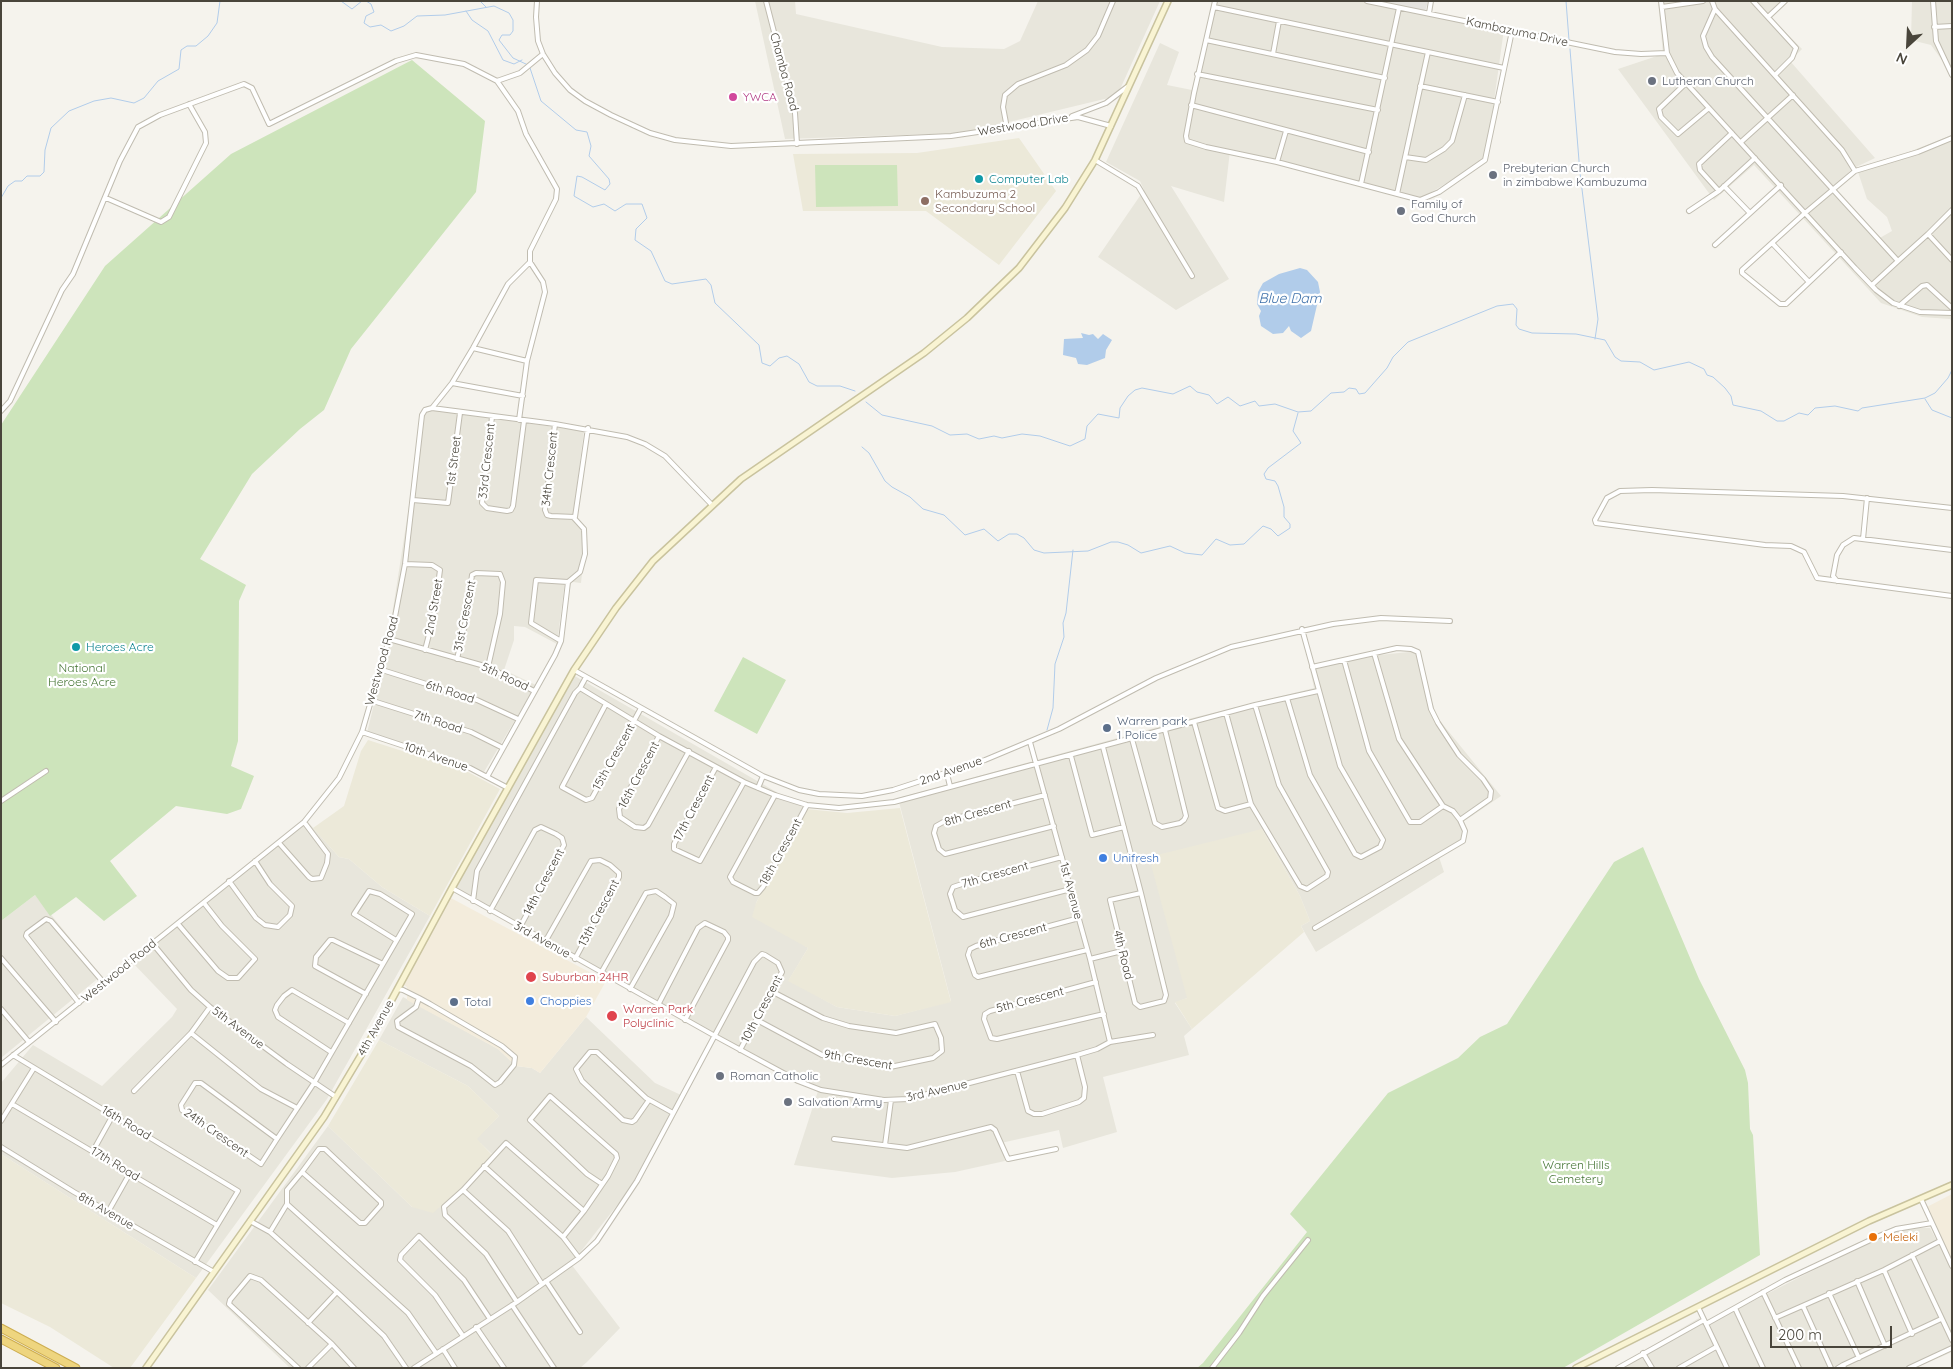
<!DOCTYPE html>
<style>
body{margin:0}
#map{position:relative;width:1953px;height:1369px;overflow:hidden;background:#f5f3ed;font-family:Quicksand,sans-serif}
canvas{display:block}
.frame{position:absolute;inset:0;border:2px solid #49453b;pointer-events:none}
.north{position:absolute;left:1883px;top:20px;width:50px;height:50px;-webkit-text-stroke:4px #fff;paint-order:stroke;rotate:205deg;font-size:14px;font-weight:700;line-height:20px;text-align:center;color:#49453b}
.north::after{content:'';display:block;margin:auto;width:18px;height:22px;background:#49453b;clip-path:polygon(50% 0,100% 100%,50% 72%,0 100%)}
.scale{position:absolute;left:1770px;top:1326px;width:122px;height:22px;box-sizing:border-box;border:2px solid #49453b;border-top:0;padding-left:6px;font-size:15px;line-height:18px;white-space:nowrap;color:#49453b;-webkit-text-stroke:4px #fff;paint-order:stroke}
</style>
<div id="map">
<canvas width="1953" height="1369"></canvas>
<div class="frame"></div>
<div class="north">N</div>
<div class="scale">200 m</div>
</div>
<script>
const ctx = document.querySelector('canvas').getContext('2d');
ctx.lineJoin = 'round';
function fillPath(path, color) { ctx.fillStyle = color; ctx.fill(path, 'evenodd'); }
const shape = rows => new Path2D(rows.map(r => 'M' + r).join(''));
function trace(path, color, width, dash) { ctx.strokeStyle = color; ctx.lineWidth = width; ctx.lineCap = dash ? 'butt' : 'round'; ctx.setLineDash(dash || []); ctx.stroke(path); }
function drawText(font, color, halo, rows, align = 'center') {
  ctx.font = font + ' Quicksand,sans-serif'; ctx.lineWidth = 4.5; ctx.setLineDash([]); ctx.textBaseline = 'middle'; ctx.strokeStyle = halo; ctx.fillStyle = color; for (const [text, x, y, turn = 0] of rows) {
    ctx.save(); ctx.translate(x, y); ctx.rotate((+turn || 0) * Math.PI / 180); ctx.textAlign = isNaN(turn) ? turn : align; if (halo) ctx.strokeText(text, 0, 0); ctx.fillText(text, 0, 0); ctx.restore();
  }
}
fillPath(shape([
 [755,1,795,1,796,14,942,47,1004,49,1020,41,1038,1,1160,1,1117,96,963,133,785,139],
 [1215,1,1381,1,1504,29,1486,159,1417,201,1230,151,1224,202,1171,186,1229,279,1176,310,1098,257,1144,190,1140,181,1106,162,1160,43,1179,52,1167,85,1192,90],
 [1658,1,1787,1,1770,17,1802,49,1790,61,1875,158,1852,169,1831,189,1878,239,1892,231,1887,217,1867,199,1858,172,1952,135,1952,322,1950,319,1922,317,1881,303,1754,165,1714,200,1618,69,1663,54],
 [1912,1,1952,1,1952,74,1931,45,1911,40],
 [424,409,584,431,573,516,587,528,581,583,565,581,557,644,525,627,514,626,514,640,504,670,536,685,484,772,367,733,386,654],
 [1419,651,1436,716,1501,796,1463,822,1465,841,1439,857,1444,872,1316,952,1301,926,1310,921,1300,896,1262,829,1187,998,1175,1003,1192,1029,1184,1036,1189,1055,1103,1077,1117,1132,1063,1148,1059,1130,1001,1143,1005,1161,955,1172,892,1178,794,1165,819,1088,807,1085,453,888,573,675,806,809,756,903,756,908,808,948,789,980,837,1007,895,1016,951,1001,898,798,1176,722,1314,688,1310,669,1379,655],
 [307,821,339,857,349,859,382,887,430,916,327,1099,196,1278,1,1154,1,1083,33,1045,102,1086,172,1017,177,1009,131,961],
 [35,895,101,976,1,1058,1,921],
 [403,997,498,1049,516,1066,532,1068,540,1073,586,1017,655,1083,681,1095,629,1190,571,1264,620,1328,587,1362,580,1368,290,1368,208,1290,328,1126,412,1207,492,1154,476,1139,499,1116,468,1086,379,1040],
 [1896,1228,1930,1228,1952,1269,1952,1352,1916,1368,1615,1368,1699,1318,1706,1325]
]), '#e8e6dc');
fillPath(shape([
 [449,897,606,981,586,1017,540,1073,532,1068,516,1066,498,1049,407,1000,407,987,402,984],
 [1952,1194,1952,1269,1923,1209]
]), '#f3ecdc');
fillPath(shape([
 [1381,1,1428,1,1425,12]
]), '#e5e3de');
fillPath(shape([
 [1019,138,1056,191,999,265,926,211,803,211,793,154,917,153],
 [368,740,468,772,500,789,430,916,382,887,349,859,339,857,313,828,344,806,361,751],
 [900,808,951,1002,895,1016,837,1007,788,981,808,948,752,917,756,903,806,809,847,813],
 [1262,829,1300,896,1310,921,1301,926,1304,932,1192,1029,1175,1002,1187,998,1149,857],
 [379,1040,468,1086,499,1116,477,1139,492,1155,454,1195,433,1213,412,1207,328,1126],
 [1,1154,196,1278,130,1368,114,1368,50,1327,1,1303]
]), '#ece9d9');
fillPath(shape([
 [412,60,485,121,476,192,351,349,324,410,300,429,252,474,200,559,246,585,239,601,238,741,231,766,254,776,241,809,227,814,176,806,110,861,137,896,104,921,76,897,50,916,35,895,1,921,1,425,105,266,231,154],
 [815,165,897,165,898,206,816,207],
 [743,657,786,680,757,734,714,711],
 [1643,847,1699,979,1745,1070,1748,1083,1750,1129,1753,1135,1760,1255,1563,1368,1197,1368,1203,1363,1307,1232,1290,1214,1388,1093,1458,1058,1480,1037,1507,1024,1614,862]
]), '#cde4bb');
fillPath(shape([
 [1300,268,1307,270,1318,282,1320,292,1311,331,1301,338,1291,331,1289,326,1283,333,1273,334,1261,326,1259,316,1261,311,1257,304,1258,292,1263,283,1279,274],
 [1081,333,1089,335,1093,334,1098,339,1103,334,1112,340,1106,350,1105,358,1087,365,1078,364,1076,358,1063,355,1064,339,1083,338]
]), '#b1ccea');
trace(shape([
 [341,1,352,9,362,1],
 [366,1,371,4,374,12,366,16,364,23,370,27,381,25,391,31,404,26,417,16,445,15,494,6,509,13,513,20,513,31,510,35,502,35,499,40,513,58,528,65],
 [480,1,486,7],
 [1566,1,1569,40],
 [466,11,472,20,488,31,503,60,514,64,522,60],
 [1570,49,1580,173,1598,319,1595,339],
 [530,68,541,101,576,130,587,132,591,146,589,156,609,179,610,184,605,190,582,177,577,176,574,196,593,207,604,204,615,211,626,204,642,204,647,218,636,229,635,240,651,251,665,281,672,284,706,279,711,285,715,303,759,345,762,363,770,366,779,358,787,356,799,364,809,382,817,386,840,386,855,391],
 [1,198,8,186,15,181,22,181,27,176,40,176,44,172,45,150,51,128,69,111,94,101,111,98,134,103,144,98,158,81,179,69,181,50,187,46,196,46,208,36,217,23,220,1],
 [1952,362,1952,365],
 [1925,399,1932,410,1952,418],
 [866,402,882,415,932,426,950,435,967,434,979,439,994,436,1002,438,1022,434,1040,436,1070,446,1085,439,1087,426,1098,414,1119,418,1120,408,1128,396,1135,390,1142,388,1173,394,1190,386,1197,392,1209,395,1217,404,1228,397,1240,406,1255,401,1259,406,1275,404,1298,412,1311,411,1331,393,1344,392,1349,388,1356,389,1359,394,1365,393,1387,368,1393,357,1408,342,1497,306,1513,304,1517,309,1516,325,1519,329,1532,333,1576,334,1605,340,1615,357,1621,361,1640,362,1654,370,1689,362,1704,369,1707,375,1713,377,1725,388,1731,396,1733,405,1761,411,1777,421,1784,421,1799,413,1808,415,1815,408,1835,406,1858,411,1862,408,1925,398,1935,393,1948,378,1952,370],
 [862,447,869,453,885,481,892,487,910,497,923,509,944,515,965,535,984,529,998,541,1009,534,1017,534,1024,538,1034,550,1044,553,1088,551,1111,542,1118,542,1128,545,1141,553,1170,546,1185,553,1202,555,1216,539,1230,545,1244,544,1263,526,1271,529,1278,536,1290,528,1290,524,1284,517,1284,507,1278,486,1275,481,1266,479,1264,474,1268,468,1301,443,1293,431,1298,413],
 [1047,730,1053,708,1055,664,1064,637,1063,623,1066,613,1073,550]
]), '#b1ccea', 1);
const street = shape([
 [537,1,536,17,538,41,543,54,555,73,570,90,585,101,611,115,650,133,675,140,731,146,951,136,1078,117,1111,126],
 [766,1,795,113,797,144],
 [1215,1,1194,93,1186,136,1187,141,1206,147,1277,162,1420,200,1439,192,1485,160,1512,31],
 [1367,1,1615,52,1641,54,1667,53],
 [1661,1,1667,53,1677,73,1855,268,1876,290,1893,303,1920,312,1952,313],
 [1712,1,1715,9,1842,150,1855,171,1805,213,1742,270,1742,273,1780,304,1786,304,1841,252],
 [1753,1,1796,48,1792,58,1775,75],
 [1933,1,1936,41,1952,75],
 [1214,7,1428,52,1397,194],
 [1662,7,1703,1],
 [1715,9,1703,36,1706,47,1712,57,1898,261,1928,234],
 [1429,13,1431,1],
 [1768,17,1785,1],
 [1934,27,1952,26],
 [1206,40,1385,78],
 [1428,52,1504,68],
 [1273,54,1279,21],
 [1197,74,1378,110],
 [497,81,520,73,543,54],
 [1686,83,1659,109,1661,117,1678,134,1709,108],
 [1420,86,1498,102],
 [1191,105,1369,152],
 [1072,116,1106,103,1127,87],
 [1007,128,1003,107,1005,95,1018,84,1066,65,1087,50,1098,36,1113,1],
 [1741,142,1793,95],
 [1405,157,1426,160,1444,149,1452,141,1465,95],
 [1095,160,1138,186,1192,276],
 [1277,162,1286,131],
 [1855,171,1918,152,1952,138],
 [1361,184,1399,8],
 [1724,186,1750,213],
 [1719,191,1700,170,1699,164,1732,133],
 [106,198,161,222,169,217,206,143,205,132,189,104],
 [1952,210,1928,234,1952,260],
 [1689,211,1719,191,1755,158],
 [1772,243,1809,282],
 [1715,245,1781,185],
 [1872,285,1898,261],
 [1899,306,1922,286,1927,285,1952,308],
 [473,348,527,361],
 [452,383,523,396],
 [432,408,452,383,473,348,508,284,530,262],
 [1,411,10,401,62,290,73,274,120,161,138,127,160,115,244,84,252,88,269,124,396,61,416,55,464,64,497,81,518,111,526,134,557,189,556,199,530,251,530,262,543,282,545,292,527,361,519,420],
 [492,417,482,503,487,508,507,511,511,510,513,506,524,421],
 [555,424,545,510,547,515,551,516,575,517,588,428],
 [413,500,448,503,460,413],
 [1952,508,1843,496,1652,490,1620,491,1607,498,1595,520,1596,523,1765,545,1791,546,1804,552,1817,578,1952,596],
 [1863,539,1867,498],
 [405,564,432,565,440,570,434,615,425,650],
 [1837,581,1833,576,1837,555,1843,545,1854,538,1952,550],
 [568,582,580,572,585,554,584,529,574,518],
 [389,639,488,667,534,691],
 [457,659,466,620,472,575,476,573,500,574,503,582,500,614,488,667],
 [1344,660,1369,751,1410,822,1420,822,1443,806,1399,739,1374,653],
 [1312,667,1397,648,1411,649,1418,652,1431,709,1438,723,1459,755,1483,779,1491,791,1490,799,1460,820],
 [379,669,477,700,518,719],
 [574,670,763,776,799,790,819,794,862,796,893,790,985,760,1059,729,1156,678,1231,647,1333,624,1381,618,1450,621],
 [580,688,586,677],
 [1287,698,1310,775,1355,854,1361,857,1380,847,1383,840,1380,835,1340,766,1302,629],
 [370,700,471,732,503,748],
 [606,704,562,787,586,800,592,798,641,708],
 [1226,713,1251,804,1300,886,1307,889,1327,876,1328,872,1279,785,1255,705],
 [1194,722,1218,808,1225,811,1251,804],
 [362,732,470,768,508,788],
 [659,736,619,809,620,817,635,827,644,828,648,825,689,751],
 [1132,739,1155,823,1162,827,1180,823,1184,820,1186,816,1165,730],
 [1030,742,1090,959,1110,1042],
 [1103,747,1141,893,1166,995,1164,1001,1140,1007,1135,1003,1110,900,1141,893],
 [1071,756,1092,835,1124,827],
 [716,767,674,844,674,849,700,861,744,782],
 [947,774,950,786],
 [487,777,555,655,561,641,568,582,536,580,531,623,561,641],
 [758,788,763,776],
 [775,795,730,877,733,882,755,893,758,893,763,887,807,805],
 [1045,795,945,821,936,826,934,833,939,849,945,854,1054,826],
 [1,801,46,771],
 [279,843,309,877,312,879,321,878,327,863,328,854,304,822],
 [1062,857,968,882,953,887,950,894,955,910,963,917,1071,889],
 [229,881,256,918,265,925,278,927,290,915,292,906,270,884,255,861],
 [452,888,715,1036,798,1081,821,1090,884,1100,908,1099,1077,1055,1097,1049,1110,1042,1153,1035],
 [473,901,477,871,575,693,580,688,659,736,744,782,775,795,807,805,839,808,894,802,1255,705,1318,691],
 [490,911,535,830,541,827,556,834,562,838,564,845,520,927],
 [1079,918,976,946,970,949,968,955,975,975,978,977,1087,950],
 [178,924,218,971,228,978,238,978,255,959,222,926,204,903],
 [1315,928,1463,841,1465,831,1460,820,1453,811,1443,806],
 [545,942,591,861,600,860,610,865,619,873,619,877,575,959],
 [153,944,191,990,210,1007,287,1064,336,1097],
 [1,958,56,1022],
 [1090,959,1122,951],
 [601,973,646,893,656,891,665,897,674,904,671,916,630,989],
 [1096,982,990,1011,985,1014,984,1019,991,1038,997,1039,1104,1014],
 [398,989,403,990,419,998,430,1004,502,1046,515,1057,514,1065,500,1082,495,1085,471,1066,398,1027,397,1021,416,1007,419,998],
 [366,994,315,966,316,957,330,940,333,940,383,964],
 [79,1003,26,936,27,933,46,919,51,921,104,983],
 [658,1005,698,928,705,923,724,932,728,937,728,940,685,1020],
 [1,1009,29,1042],
 [757,1020,822,1055,890,1067,933,1058,942,1051,941,1038,935,1024,896,1033,849,1026,823,1018,773,992],
 [191,1033,210,1007],
 [331,1052,278,1017,275,1010,277,1005,284,996,292,990,349,1023],
 [13,1055,238,1191,195,1262],
 [1,1065,304,822,339,778,362,732,394,622,405,564,422,415,425,410,432,408,555,424,627,437,645,444,665,456,712,505],
 [1017,1071,1028,1111,1034,1114,1042,1114,1079,1102,1084,1098,1085,1087,1077,1055],
 [134,1091,191,1033,261,1089,297,1108],
 [649,1100,635,1120,632,1122,623,1120,582,1081,576,1069,590,1052,597,1052,646,1098,673,1113],
 [12,1104,217,1225],
 [1,1121,34,1068],
 [277,1139,201,1083,195,1083,181,1105,182,1110,261,1164,277,1139,314,1083,412,914,380,894,369,891,354,914,396,940],
 [834,1139,907,1148,991,1127,995,1130,1008,1159,1056,1149],
 [885,1145,891,1100],
 [1,1147,74,1192,214,1272],
 [93,1151,113,1115],
 [484,1166,563,1237,579,1258],
 [463,1190,508,1231,542,1284],
 [1921,1199,1952,1266],
 [287,1204,287,1190,302,1172,360,1223,365,1223,381,1205,381,1202,325,1149,319,1149,302,1172],
 [108,1212,130,1173],
 [250,1221,270,1232,337,1292,384,1336,406,1368],
 [270,1232,287,1204,408,1313,436,1353],
 [563,1237,584,1211,608,1176,617,1158,616,1154,550,1096,530,1120,587,1174,602,1184],
 [1912,1255,1952,1340],
 [1884,1270,1912,1334],
 [546,1281,580,1332],
 [1857,1281,1885,1346],
 [1763,1292,1799,1368],
 [1829,1293,1859,1358],
 [517,1302,486,1254,445,1215,444,1207,463,1190,506,1143,584,1211],
 [512,1305,554,1368],
 [1803,1306,1831,1368],
 [1698,1307,1727,1368],
 [1735,1308,1763,1368],
 [1775,1318,1884,1270,1940,1241],
 [308,1323,337,1292],
 [1706,1324,1785,1280,1879,1236,1896,1229,1932,1223],
 [476,1327,504,1368],
 [463,1336,435,1295,400,1260,401,1255,419,1236,464,1280,490,1319],
 [443,1349,455,1368],
 [1643,1353,1652,1368],
 [1843,1365,1941,1319],
 [298,1368,229,1304,230,1300,250,1276,261,1280,332,1344,354,1368],
 [308,1368,332,1344],
 [414,1368,517,1302,579,1258,597,1241,637,1181,754,962,762,954,765,955,778,963,782,972,740,1050],
 [1212,1368,1239,1333,1263,1296,1308,1240],
 [1618,1368,1704,1320],
 [1679,1368,1716,1347],
 [1838,1368,1843,1365,1844,1368],
 [1909,1368,1952,1348]
]);
const secondary = shape([
 [146,1368,324,1117,370,1040,452,888,574,670,616,608,653,561,741,479,924,353,967,318,1019,268,1065,208,1095,160,1168,1],
 [1576,1368,1869,1221,1952,1185]
]);
const highway = shape([
 [1,1328,76,1368],
 [1,1339,56,1368]
]);
trace(street, '#c0bcb0', 6);
trace(secondary, '#c9c39e', 8);
trace(highway, '#cdad4f', 9);
trace(street, '#fff', 4);
trace(secondary, '#f9f4d3', 5);
trace(highway, '#eed57f', 7);
for (const [x, y, r, color] of [
 [1652,81,5,"#6b7280"],
 [733,97,5,"#d1479c"],
 [1493,175,5,"#6b7280"],
 [979,179,5,"#0f9aa8"],
 [925,201,5,"#8d6e63"],
 [1401,211,5,"#6b7280"],
 [76,647,5,"#0f9aa8"],
 [1107,728,5,"#5c6f8a"],
 [1103,858,5,"#3f7fe0"],
 [531,977,6,"#e0444e"],
 [530,1001,5,"#3f7fe0"],
 [454,1002,5,"#5c6f8a"],
 [612,1016,6,"#e0444e"],
 [720,1076,5,"#6b7280"],
 [788,1102,5,"#6b7280"],
 [1873,1237,5,"#e8710a"]
]) { const dot = new Path2D(); dot.arc(x, y, r, 0, 2 * Math.PI); ctx.fillStyle = color; ctx.fill(dot); trace(dot, '#fff', 2); }
drawText('12px', '#49453b', '#fff', [
 ["Kambazuma Drive",1517,32,12],
 ["Chamba Road",784,72,75],
 ["Westwood Drive",1023,125,-9],
 ["1st Street",454,461,-83],
 ["33rd Crescent",487,461,-84],
 ["34th Crescent",550,469,-84],
 ["2nd Street",434,607,-80],
 ["31st Crescent",465,616,-79],
 ["Westwood Road",382,661,-74],
 ["5th Road",505,677,25],
 ["6th Road",450,692,18],
 ["7th Road",438,722,18],
 ["10th Avenue",436,757,19],
 ["15th Crescent",614,757,-61],
 ["2nd Avenue",951,771,-19],
 ["16th Crescent",639,775,-62],
 ["17th Crescent",694,808,-62],
 ["8th Crescent",978,813,-16],
 ["18th Crescent",781,852,-61],
 ["7th Crescent",995,875,-16],
 ["14th Crescent",544,882,-62],
 ["1st Avenue",1071,891,75],
 ["13th Crescent",599,913,-62],
 ["6th Crescent",1013,936,-15],
 ["3rd Avenue",542,940,29],
 ["4th Road",1123,955,76],
 ["Westwood Road",119,971,-39],
 ["5th Crescent",1030,1000,-15],
 ["10th Crescent",762,1009,-62],
 ["5th Avenue",238,1028,37],
 ["4th Avenue",376,1028,-61],
 ["9th Crescent",858,1060,10],
 ["3rd Avenue",937,1091,-13],
 ["16th Road",126,1123,31],
 ["24th Crescent",216,1133,35],
 ["17th Road",115,1164,31],
 ["8th Avenue",106,1211,30]
]);
drawText('12px', '#5b616d', '#fff', [
 ["Lutheran Church",1662,81],
 ["Prebyterian Church",1503,168],
 ["in zimbabwe Kambuzuma",1503,182],
 ["Family of",1411,204],
 ["God Church",1411,218],
 ["Roman Catholic",730,1076],
 ["Salvation Army",798,1102]
], 'left');
drawText('12px', '#b23c85', '#fff', [
 ["YWCA",743,97]
], 'left');
drawText('12px', '#0d838f', '#fff', [
 ["Computer Lab",989,179],
 ["Heroes Acre",86,647]
], 'left');
drawText('12px', '#785e54', '#fff', [
 ["Kambuzuma 2",935,194],
 ["Secondary School",935,208]
], 'left');
drawText('12px', '#457534', '#fff', [
 ["National",82,668],
 ["Heroes Acre",82,682],
 ["Warren Hills",1576,1165],
 ["Cemetery",1576,1179]
]);
drawText('12px', '#4e5e75', '#fff', [
 ["Warren park",1117,721],
 ["1 Police",1117,735],
 ["Total",464,1002]
], 'left');
drawText('12px', '#366cbe', '#fff', [
 ["Unifresh",1113,858],
 ["Choppies",540,1001]
], 'left');
drawText('12px', '#be3a42', '#fff', [
 ["Suburban 24HR",542,977],
 ["Warren Park",623,1009],
 ["Polyclinic",623,1023]
], 'left');
drawText('12px', '#c56008', '#fff', [
 ["Meleki",1883,1237]
], 'left');
drawText('italic 14px', '#3f71aa', '#fff', [
 ["Blue Dam",1290,299]
]);
</script>
